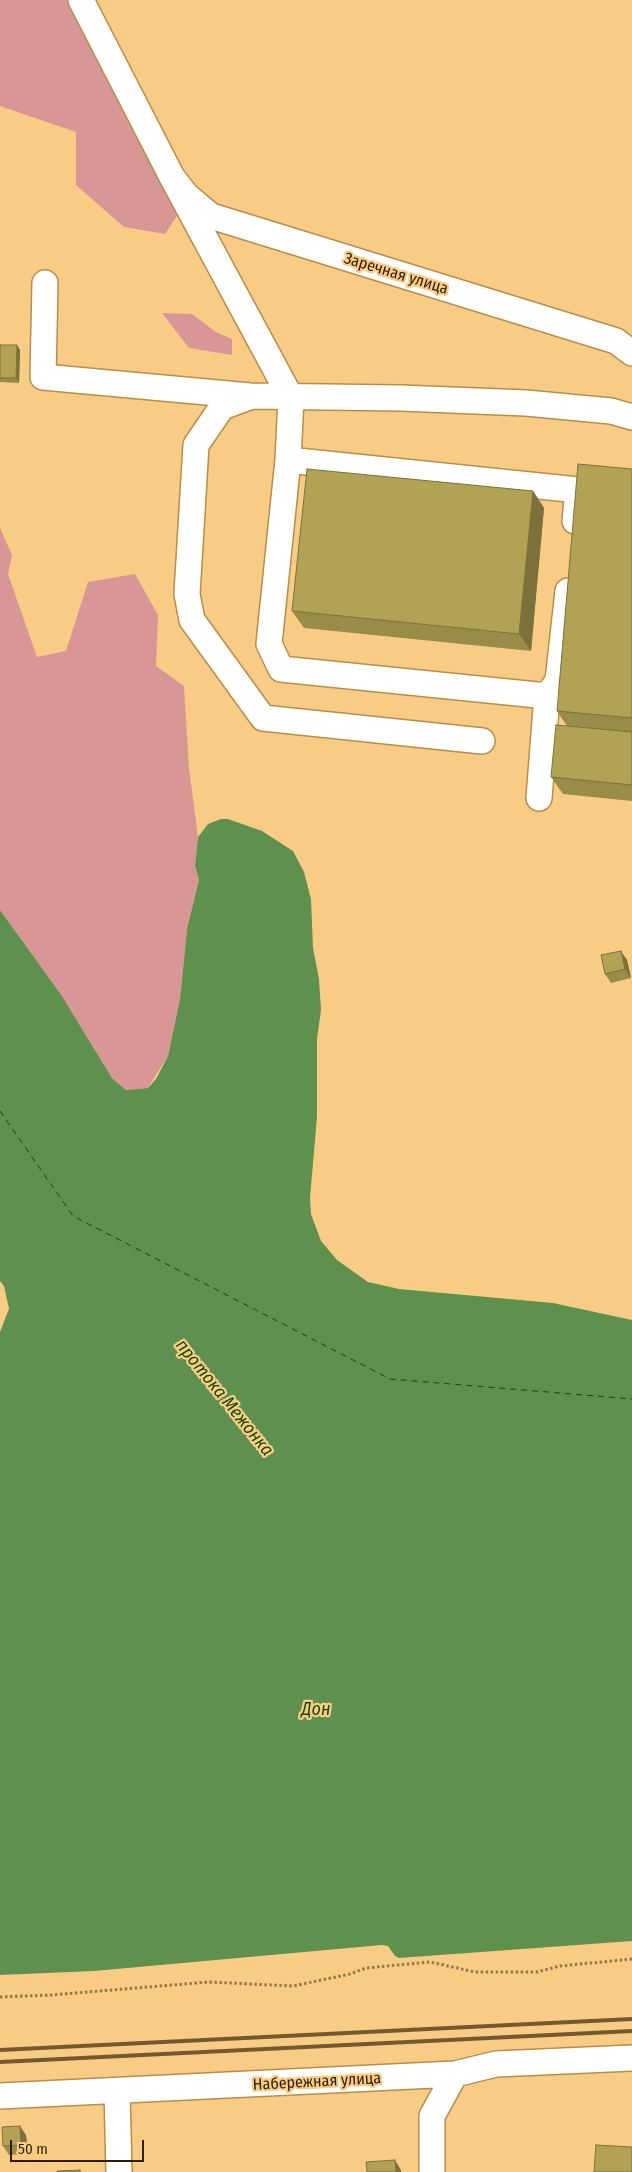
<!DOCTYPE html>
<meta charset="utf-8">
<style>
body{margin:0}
#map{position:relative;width:632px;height:2172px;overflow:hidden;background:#f9cc86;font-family:"Fira Sans Condensed",sans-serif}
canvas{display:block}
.scale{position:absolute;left:10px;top:2140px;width:134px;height:22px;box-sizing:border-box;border:2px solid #2f1e01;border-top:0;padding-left:6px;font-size:15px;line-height:18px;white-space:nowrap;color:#2f1e01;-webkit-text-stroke:4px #f9cc86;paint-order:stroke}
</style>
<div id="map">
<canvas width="632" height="2172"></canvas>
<div class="scale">50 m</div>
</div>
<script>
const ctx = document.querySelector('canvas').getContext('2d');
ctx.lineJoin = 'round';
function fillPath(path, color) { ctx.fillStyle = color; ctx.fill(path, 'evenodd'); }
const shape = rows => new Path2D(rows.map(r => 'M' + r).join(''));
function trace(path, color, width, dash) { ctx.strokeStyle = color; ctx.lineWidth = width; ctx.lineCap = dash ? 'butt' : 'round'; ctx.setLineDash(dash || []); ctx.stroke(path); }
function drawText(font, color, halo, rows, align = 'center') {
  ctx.font = font + ' "Fira Sans Condensed",sans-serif'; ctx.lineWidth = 4.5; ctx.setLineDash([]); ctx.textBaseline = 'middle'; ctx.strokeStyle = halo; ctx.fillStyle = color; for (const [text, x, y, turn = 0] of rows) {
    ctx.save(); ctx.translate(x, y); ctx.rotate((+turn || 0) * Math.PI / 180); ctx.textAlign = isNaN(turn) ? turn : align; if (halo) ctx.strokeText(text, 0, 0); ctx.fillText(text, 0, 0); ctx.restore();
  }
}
fillPath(shape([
 [0,0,80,0,181,210,165,234,124,227,76,185,76,132,0,106],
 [162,313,192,314,216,332,232,339,232,355,189,348],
 [0,528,12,555,8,574,37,657,66,651,88,582,135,574,158,615,156,666,184,686,189,768,198,837,195,866,199,880,187,929,180,999,168,1056,148,1088,126,1090,112,1078,62,996,0,910]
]), '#d89697');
fillPath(shape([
 [221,819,228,819,262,831,293,851,304,872,311,899,313,948,319,979,321,1010,317,1039,317,1117,310,1198,311,1214,321,1241,337,1260,368,1282,399,1289,553,1303,632,1320,632,1941,399,1958,395,1956,388,1946,382,1945,94,1971,0,1975,0,1332,9,1309,4,1286,0,1281,0,910,62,996,112,1078,126,1090,148,1088,156,1079,168,1056,180,999,187,929,199,880,195,866,198,837,208,824]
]), '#5f914e');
trace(shape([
 [0,1111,73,1216,390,1379,632,1399]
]), '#194a00', 1, [6, 5]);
const minor = shape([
 [81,0,172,177,291,398],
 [172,177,186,195,211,216,616,341,632,353],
 [45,283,43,377,250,396,401,398,526,403,611,411,632,417],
 [249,397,222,407,196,445,187,594,192,620,263,718,482,741],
 [291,398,288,460,269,644,281,669,547,696,539,798],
 [288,460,578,490,575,521],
 [547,696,558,681,568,591],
 [117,2092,119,2172],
 [0,2096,455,2074,496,2064,632,2058],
 [432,2172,432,2116,455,2074]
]);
trace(minor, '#b88e48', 28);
trace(shape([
 [0,1997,51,1995,209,1982,293,1986,350,1974,366,1968,430,1962,475,1972,537,1972,560,1966,632,1959]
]), '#977846', 3, [2.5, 2.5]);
trace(minor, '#fff', 25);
trace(shape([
 [0,2050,632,2019],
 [0,2062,632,2031]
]), '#74592e', 4);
fillPath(shape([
 [0,345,17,345,20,350,19,383,0,382],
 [632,469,632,801,563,794,551,777,567,726,557,711],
 [533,491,544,508,531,651,304,628,292,611],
 [627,960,631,978,611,983,605,974],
 [26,2135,28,2154,9,2155,3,2146]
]), '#998b48');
fillPath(shape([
 [17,345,20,350,19,383,16,378],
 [533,491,544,508,531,651,519,634],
 [621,951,627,960,631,978,625,969],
 [20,2126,26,2135,28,2154,21,2145],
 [395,2160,401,2170,401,2172,396,2172]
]), '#7d713b');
const building = shape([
 [0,345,17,345,16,378,0,378,0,345],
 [578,464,632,469,632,718,557,711,578,464],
 [307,469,533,491,519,634,292,611,307,469],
 [556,725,632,732,632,785,551,777,556,725],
 [621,951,625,969,605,974,601,955,621,951],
 [20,2126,21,2145,3,2146,2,2127,20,2126],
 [596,2145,632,2147,632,2172,594,2172,596,2145],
 [395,2160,396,2172,367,2172,366,2162,395,2160],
 [80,2170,80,2172,57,2172,57,2171,80,2170]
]);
fillPath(building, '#b2a254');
trace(building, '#7d713b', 1);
drawText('16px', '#2f1e01', '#f9cc86', [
 ["Заречная улица",396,274,17],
 ["Набережная улица",317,2082,-3]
]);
drawText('italic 18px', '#194a00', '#f9cc86', [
 ["протока Межонка",224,1398,51],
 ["Дон",316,1710]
]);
</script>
